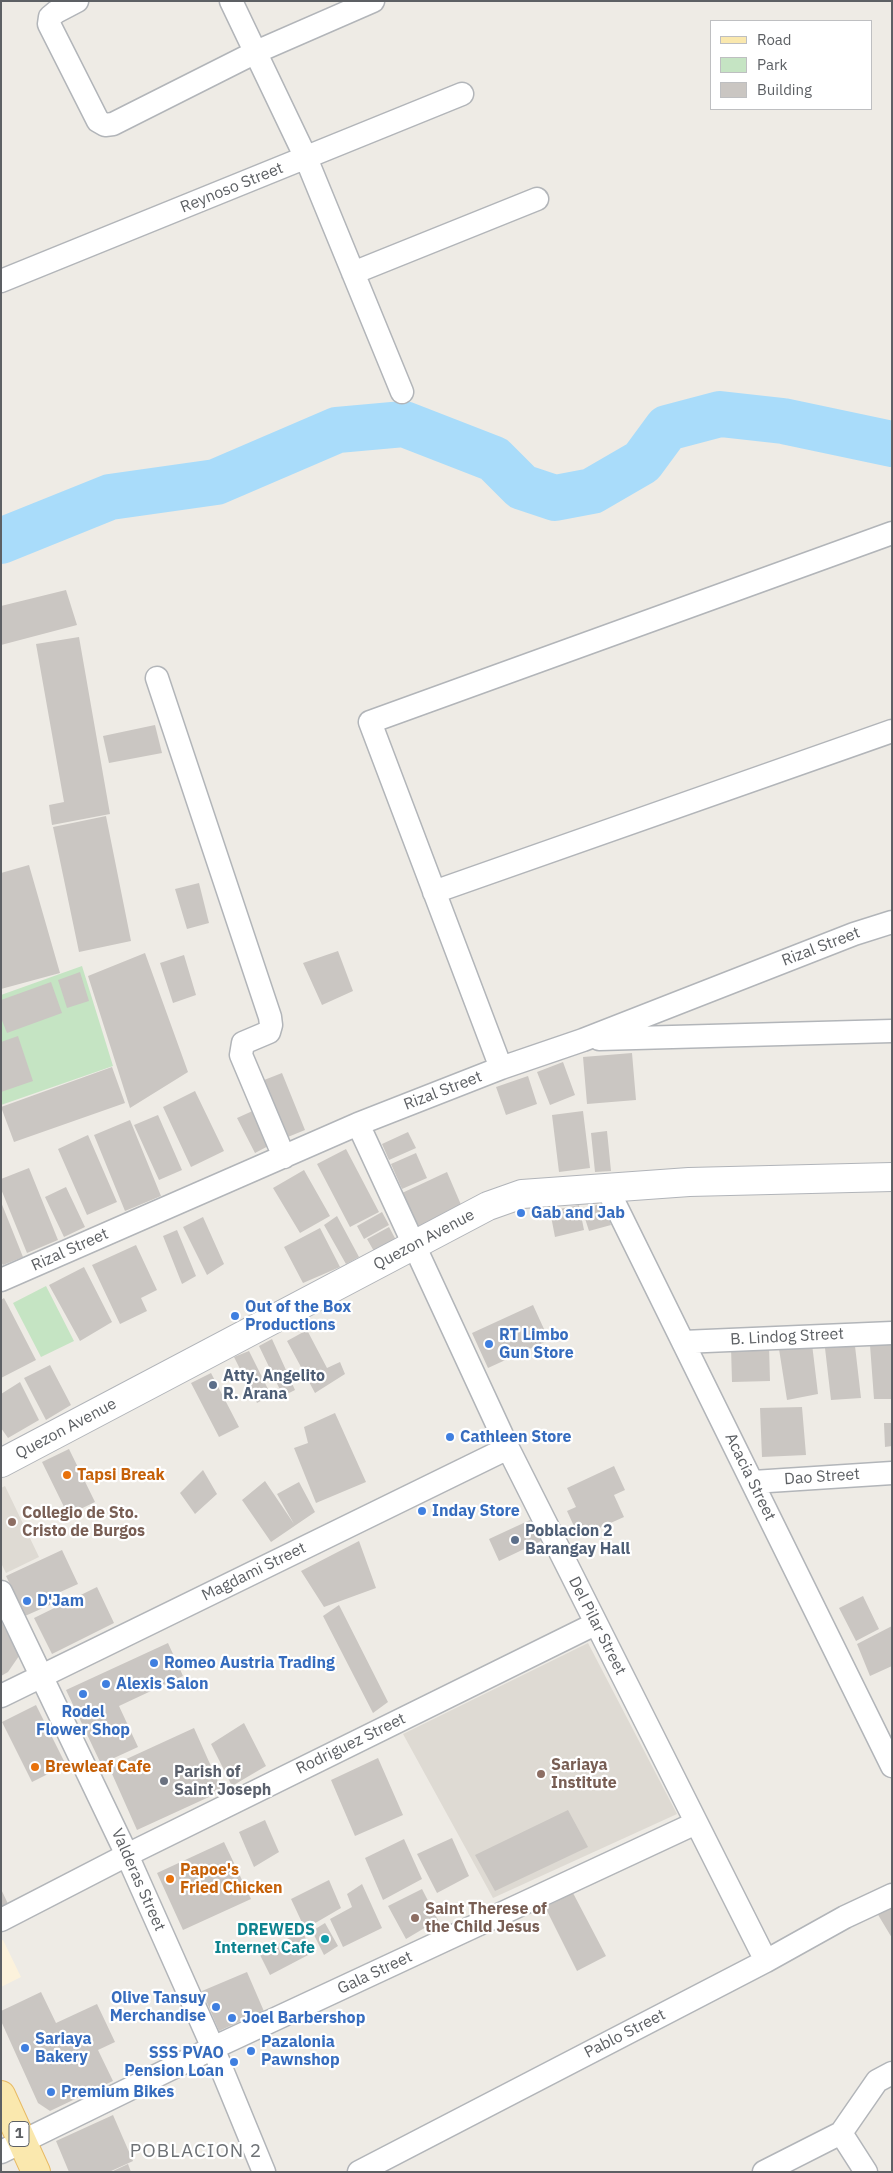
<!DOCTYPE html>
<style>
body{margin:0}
#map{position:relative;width:893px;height:2173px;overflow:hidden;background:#eeebe5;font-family:"IBM Plex Sans",sans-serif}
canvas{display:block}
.frame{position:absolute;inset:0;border:2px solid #5d6064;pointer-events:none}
.legend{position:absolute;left:710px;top:20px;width:162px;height:90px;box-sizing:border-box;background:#fff;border:1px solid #bebfc1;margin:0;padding:6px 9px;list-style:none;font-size:15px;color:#5d6064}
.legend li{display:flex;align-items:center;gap:10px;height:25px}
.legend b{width:25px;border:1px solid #bebfc1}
</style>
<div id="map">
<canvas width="893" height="2173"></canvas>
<div class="frame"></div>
<ul class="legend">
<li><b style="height:6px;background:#fae8ae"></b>Road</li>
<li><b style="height:14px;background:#c5e4c3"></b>Park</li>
<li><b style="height:14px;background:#cac6c2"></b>Building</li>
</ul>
</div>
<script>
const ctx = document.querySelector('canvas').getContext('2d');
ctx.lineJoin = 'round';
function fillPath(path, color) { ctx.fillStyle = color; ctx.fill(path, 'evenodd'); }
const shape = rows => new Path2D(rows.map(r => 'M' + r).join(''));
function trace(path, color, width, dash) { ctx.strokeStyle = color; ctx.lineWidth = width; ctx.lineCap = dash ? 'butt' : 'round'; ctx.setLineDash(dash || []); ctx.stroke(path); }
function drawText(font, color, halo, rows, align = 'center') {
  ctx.font = font + ' "IBM Plex Sans",sans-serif'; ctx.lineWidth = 4.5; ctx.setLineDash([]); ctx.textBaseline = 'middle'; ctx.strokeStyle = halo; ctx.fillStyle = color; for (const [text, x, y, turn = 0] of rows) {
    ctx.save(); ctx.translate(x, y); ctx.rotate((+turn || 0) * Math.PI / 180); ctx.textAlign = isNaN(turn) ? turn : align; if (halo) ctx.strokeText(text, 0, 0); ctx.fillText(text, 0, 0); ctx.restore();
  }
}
fillPath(shape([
 [3,1940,21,1977,1,1987,1,1941]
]), '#fcf2dc');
fillPath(shape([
 [5,1486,39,1557,6,1573,1,1563,1,1488],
 [588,1643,677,1814,493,1898,403,1734]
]), '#dedad3');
fillPath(shape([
 [82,966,113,1066,1,1105,1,995],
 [46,1286,74,1341,41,1357,13,1303]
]), '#c5e4c3');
trace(shape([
 [1,541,110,497,216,482,337,430,404,424,494,459,522,487,555,498,592,491,642,462,667,428,720,414,783,421,892,444]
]), '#a9dcfa', 46);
fillPath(shape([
 [66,590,77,625,1,645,1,606],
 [79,637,110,814,52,825,49,805,64,802,36,644],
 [155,725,162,753,109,763,103,736],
 [106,816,131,941,79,952,53,827],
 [29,865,60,973,1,989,1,873],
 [199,883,209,923,187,929,175,889],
 [338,951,353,991,322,1005,303,963],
 [145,953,188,1072,130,1108,88,976],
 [184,955,196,995,173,1003,160,963],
 [80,972,89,1001,67,1008,58,980],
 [51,982,62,1013,7,1033,1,1018,1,1000],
 [18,1036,33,1081,1,1092,1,1042],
 [632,1053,636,1100,587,1104,583,1057],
 [563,1062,575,1095,550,1105,537,1072],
 [112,1067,125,1103,14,1142,1,1107],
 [282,1073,305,1130,283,1139,259,1082],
 [528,1076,537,1104,506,1115,496,1087],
 [195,1091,224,1151,191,1167,163,1107],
 [257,1109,274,1143,255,1153,237,1118],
 [583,1111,590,1168,559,1172,552,1115],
 [158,1115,182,1170,159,1180,134,1125],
 [130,1120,161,1196,125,1211,94,1135],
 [607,1131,611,1171,595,1172,591,1133],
 [408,1132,416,1148,389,1160,382,1144],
 [88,1135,117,1202,87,1215,58,1149],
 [346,1149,379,1212,350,1227,317,1164],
 [416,1153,427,1178,402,1189,391,1164],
 [29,1168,58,1240,27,1253,1,1189,1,1179],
 [304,1170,330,1216,300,1233,273,1188],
 [447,1172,462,1207,418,1227,402,1193],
 [66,1187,85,1227,64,1237,45,1197],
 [1,1202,23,1257,3,1265,1,1262],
 [604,1203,611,1225,589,1231,582,1209],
 [579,1205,584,1230,555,1237,550,1211],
 [382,1212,389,1225,364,1239,357,1226],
 [337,1216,359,1257,346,1264,324,1225],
 [203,1217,224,1264,207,1275,183,1227],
 [389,1227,396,1240,375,1253,367,1239],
 [320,1228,340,1267,303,1283,284,1247],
 [177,1230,196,1276,182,1284,163,1236],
 [136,1245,157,1290,141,1298,147,1311,120,1324,92,1265],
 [84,1267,112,1322,80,1341,49,1285],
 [4,1298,36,1360,1,1378,1,1300],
 [533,1305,549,1340,488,1368,472,1333],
 [307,1330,327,1368,340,1362,345,1374,315,1393,287,1341],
 [272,1339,295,1390,283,1396,259,1346],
 [812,1344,818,1394,787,1400,779,1349],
 [892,1344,892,1399,874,1399,870,1345],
 [769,1345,770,1381,732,1382,731,1347],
 [855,1346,861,1398,831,1400,825,1348],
 [249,1351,271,1395,257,1403,234,1357],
 [50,1365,71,1405,46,1420,24,1378],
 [211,1373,239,1427,219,1437,191,1383],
 [20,1382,39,1420,8,1438,1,1428,1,1394],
 [802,1407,806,1455,762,1457,760,1408],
 [335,1413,366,1482,316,1503,294,1448,308,1443,304,1427],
 [884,1423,892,1423,892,1446,885,1447],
 [69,1449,95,1502,68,1515,42,1462],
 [614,1466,625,1490,614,1495,624,1517,579,1537,567,1511,576,1507,567,1488],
 [203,1470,217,1494,195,1514,180,1493],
 [265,1481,294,1524,277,1494,299,1482,315,1512,271,1542,242,1500],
 [530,1520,541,1541,499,1561,489,1539],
 [359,1541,376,1588,324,1607,301,1571],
 [62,1550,78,1584,58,1593,61,1600,25,1616,6,1576],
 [97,1587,114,1623,52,1654,34,1618],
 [863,1596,879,1629,856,1641,839,1608],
 [339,1605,388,1702,373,1713,323,1616],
 [1,1621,19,1656,8,1672,1,1676],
 [892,1626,892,1666,870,1676,857,1644],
 [168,1643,183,1676,119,1706,138,1747,101,1764,66,1690],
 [36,1705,66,1765,32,1782,2,1722],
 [244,1723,266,1766,232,1786,211,1744],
 [194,1728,222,1791,137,1830,109,1767],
 [378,1758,403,1815,355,1836,331,1780],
 [568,1810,588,1847,495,1891,475,1855],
 [265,1820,279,1852,254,1867,239,1832],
 [452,1838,469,1876,437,1893,417,1854],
 [404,1839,422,1879,383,1900,365,1858],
 [224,1842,251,1899,183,1930,157,1873],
 [329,1880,341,1908,305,1929,291,1899],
 [362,1884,382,1928,343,1947,330,1919,352,1907,347,1894],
 [1,1889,9,1906,1,1909],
 [422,1889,438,1920,406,1939,388,1906],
 [573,1893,606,1956,577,1971,545,1907],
 [892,1906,892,1938,877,1913],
 [325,1923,338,1946,324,1955,312,1931],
 [302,1930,312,1953,270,1975,260,1955],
 [247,1972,266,2016,246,2025,243,2020,219,2031,202,1991],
 [41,1992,56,2023,97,2004,115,2042,98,2050,113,2081,50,2111,38,2103,1,2021,1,2011],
 [113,2115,133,2161,109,2172,69,2172,56,2141],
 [128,2164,131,2172,111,2172]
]), '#cac6c2');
const street = shape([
 [77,1,56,12,50,17,49,24,98,121,105,125,113,124,256,52,373,1],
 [231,1,306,158,402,392],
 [353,273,537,199],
 [1,281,462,94],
 [157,678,270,1017,271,1025,269,1032,243,1043,241,1055,284,1157],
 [434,892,892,731],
 [599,1039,892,1031],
 [501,1068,370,722,892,533],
 [358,1124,508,1448,766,1961],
 [607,1188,892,1766],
 [1,1280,358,1124,501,1068,583,1040,854,934,892,922],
 [683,1342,892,1333],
 [753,1482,892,1473],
 [1,1592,127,1855,213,2048,264,2172],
 [1,1696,508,1448],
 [1,1920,127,1855,595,1624],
 [841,2133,877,2081,892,2073],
 [1,2152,213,2048,696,1823],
 [359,2172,766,1961,845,1917,892,1895],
 [764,2172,841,2133,866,2172]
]);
const secondary = shape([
 [1,1463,488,1206,522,1194,689,1182,892,1177]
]);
const primary = shape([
 [1,2095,36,2172]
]);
trace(street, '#b2b5b9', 25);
trace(secondary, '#b1b4b9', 30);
trace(primary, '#e8ba63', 30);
trace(street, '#fff', 22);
trace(secondary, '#fff', 28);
trace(primary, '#fae8ae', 28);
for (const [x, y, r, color] of [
 [521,1213,5,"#3f7fe0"],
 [235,1316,5,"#3f7fe0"],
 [489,1344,5,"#3f7fe0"],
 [213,1385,5,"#5c6f8a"],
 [450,1437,5,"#3f7fe0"],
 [67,1475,5,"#e8710a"],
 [422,1511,5,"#3f7fe0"],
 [12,1522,5,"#8d6e63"],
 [515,1540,5,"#5c6f8a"],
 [27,1601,5,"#3f7fe0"],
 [154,1663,5,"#3f7fe0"],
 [106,1684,5,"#3f7fe0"],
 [83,1694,5,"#3f7fe0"],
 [35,1767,5,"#e8710a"],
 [541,1774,5,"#8d6e63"],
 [164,1781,5,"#6b7280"],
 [170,1879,5,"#e8710a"],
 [415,1918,5,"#8d6e63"],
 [325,1939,5,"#0f9aa8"],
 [216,2007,5,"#3f7fe0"],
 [232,2018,5,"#3f7fe0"],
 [25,2048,5,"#3f7fe0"],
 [251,2051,5,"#3f7fe0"],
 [234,2062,5,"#3f7fe0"],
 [51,2092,5,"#3f7fe0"]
]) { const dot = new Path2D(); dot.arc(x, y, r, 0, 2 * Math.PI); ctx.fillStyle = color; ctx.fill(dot); trace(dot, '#fff', 2); }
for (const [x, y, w] of [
 [19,2134,20]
]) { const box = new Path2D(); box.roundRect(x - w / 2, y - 12.5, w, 25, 4); ctx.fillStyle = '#fff'; ctx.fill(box); trace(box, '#5d6064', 1); }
drawText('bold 15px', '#5d6064', null, [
 ["1",19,2134]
]);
drawText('16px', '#5d6064', '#fff', [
 ["Reynoso Street",232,188,-22],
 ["Rizal Street",821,947,-21],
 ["Rizal Street",443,1091,-21],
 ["Quezon Avenue",424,1240,-28],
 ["Rizal Street",70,1250,-24],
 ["B. Lindog Street",787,1337,-3],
 ["Quezon Avenue",66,1429,-28],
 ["Acacia Street",750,1477,64],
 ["Dao Street",822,1477,-4],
 ["Magdami Street",254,1572,-26],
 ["Del Pilar Street",597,1626,63],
 ["Rodriguez Street",351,1744,-26],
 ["Valderas Street",138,1880,66],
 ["Gala Street",375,1973,-25],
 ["Pablo Street",625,2034,-27]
]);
drawText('bold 16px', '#366cbe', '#fff', [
 ["Gab and Jab",531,1213],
 ["Out of the Box",245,1307],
 ["Productions",245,1325],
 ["RT Limbo",499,1335],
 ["Gun Store",499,1353],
 ["Cathleen Store",460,1437],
 ["Inday Store",432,1511],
 ["D'Jam",37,1601],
 ["Romeo Austria Trading",164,1663],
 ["Alexis Salon",116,1684],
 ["Rodel",83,1712,"center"],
 ["Flower Shop",83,1730,"center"],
 ["Olive Tansuy",206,1998,"right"],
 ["Merchandise",206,2016,"right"],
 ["Joel Barbershop",242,2018],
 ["Sariaya",35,2039],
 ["Bakery",35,2057],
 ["Pazalonia",261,2042],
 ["Pawnshop",261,2060],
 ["SSS PVAO",224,2053,"right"],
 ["Pension Loan",224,2071,"right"],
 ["Premium Bikes",61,2092]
], 'left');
drawText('bold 16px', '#4e5e75', '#fff', [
 ["Atty. Angelito",223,1376],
 ["R. Arana",223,1394],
 ["Poblacion 2",525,1531],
 ["Barangay Hall",525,1549]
], 'left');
drawText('bold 16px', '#c56008', '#fff', [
 ["Tapsi Break",77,1475],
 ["Brewleaf Cafe",45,1767],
 ["Papoe's",180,1870],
 ["Fried Chicken",180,1888]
], 'left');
drawText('bold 16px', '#785e54', '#fff', [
 ["Collegio de Sto.",22,1513],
 ["Cristo de Burgos",22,1531],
 ["Sariaya",551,1765],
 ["Institute",551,1783],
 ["Saint Therese of",425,1909],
 ["the Child Jesus",425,1927]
], 'left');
drawText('bold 16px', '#5b616d', '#fff', [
 ["Parish of",174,1772],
 ["Saint Joseph",174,1790]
], 'left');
drawText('bold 16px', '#0d838f', '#fff', [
 ["DREWEDS",315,1930],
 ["Internet Cafe",315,1948]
], 'right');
ctx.letterSpacing = '1px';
drawText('19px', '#6e7276', '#fff', [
 ["POBLACION 2",196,2152]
]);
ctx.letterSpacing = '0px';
</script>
